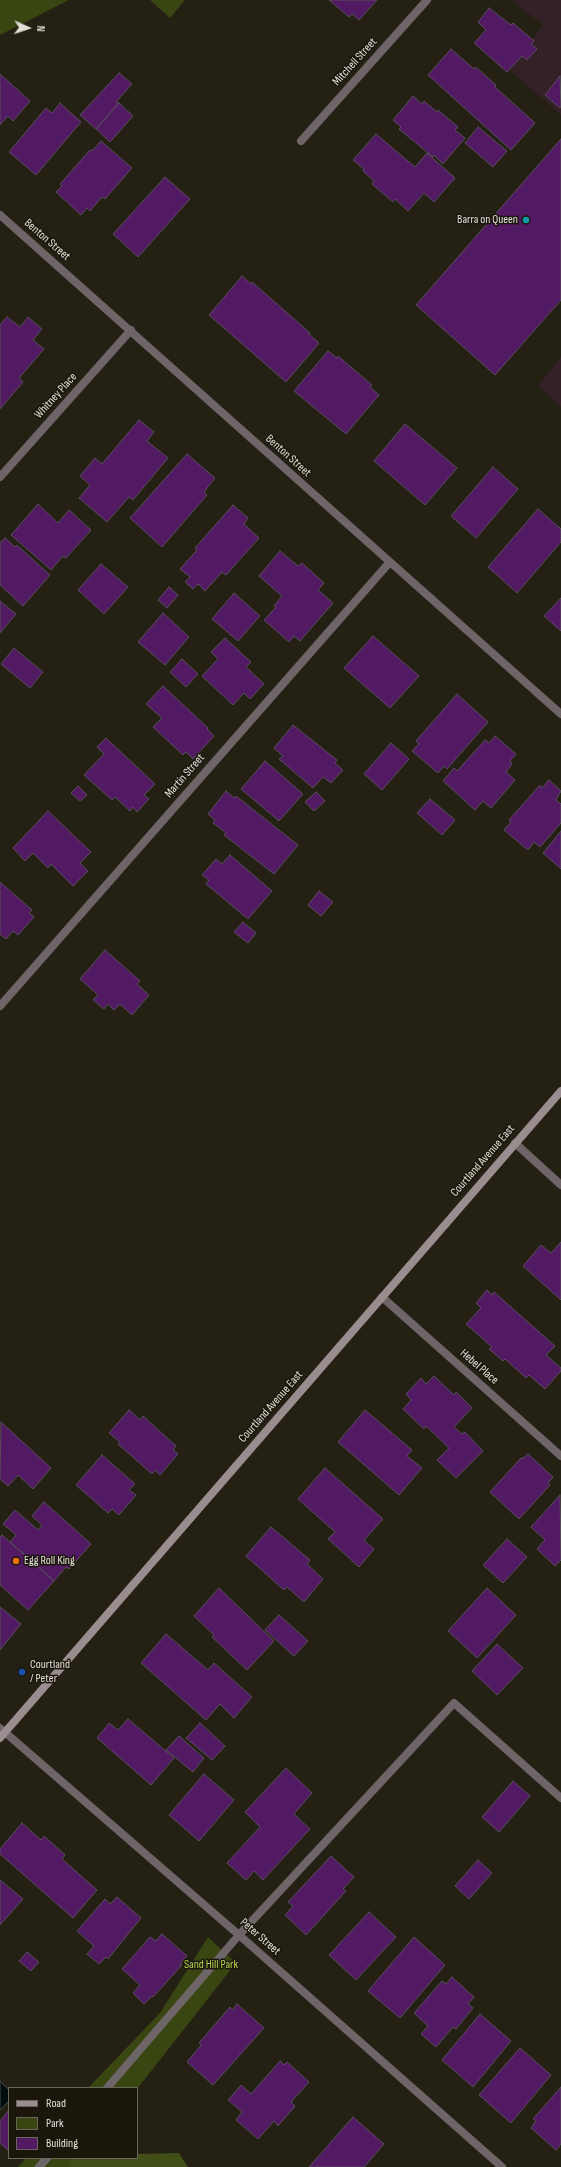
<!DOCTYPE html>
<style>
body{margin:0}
#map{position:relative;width:561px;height:2167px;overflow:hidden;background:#242014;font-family:"Sofia Sans Condensed",sans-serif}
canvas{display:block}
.legend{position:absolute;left:8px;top:2087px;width:130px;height:72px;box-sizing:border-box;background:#1b160b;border:1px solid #6b665d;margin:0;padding:5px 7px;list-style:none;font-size:12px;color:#e2dfd8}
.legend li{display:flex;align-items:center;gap:8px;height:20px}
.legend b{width:20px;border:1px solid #6b665d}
.north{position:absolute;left:8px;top:8px;width:40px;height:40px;-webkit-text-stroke:3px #1b160b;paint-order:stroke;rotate:93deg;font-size:11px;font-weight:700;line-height:16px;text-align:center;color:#e2dfd8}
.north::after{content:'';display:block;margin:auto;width:14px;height:18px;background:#e2dfd8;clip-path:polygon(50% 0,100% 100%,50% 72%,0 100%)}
</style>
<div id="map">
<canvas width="561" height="2167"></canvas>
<ul class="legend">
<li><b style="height:5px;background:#998d8f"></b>Road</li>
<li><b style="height:11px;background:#3a4611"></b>Park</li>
<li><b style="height:11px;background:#521a63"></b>Building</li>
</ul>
<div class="north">N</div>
</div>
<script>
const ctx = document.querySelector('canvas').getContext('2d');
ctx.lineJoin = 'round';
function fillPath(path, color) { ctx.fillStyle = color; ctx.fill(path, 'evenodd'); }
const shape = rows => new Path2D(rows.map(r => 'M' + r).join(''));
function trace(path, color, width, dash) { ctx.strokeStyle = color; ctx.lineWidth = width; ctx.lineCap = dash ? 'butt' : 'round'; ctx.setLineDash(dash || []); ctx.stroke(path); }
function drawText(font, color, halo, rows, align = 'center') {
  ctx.font = font + ' "Sofia Sans Condensed",sans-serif'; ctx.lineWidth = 3; ctx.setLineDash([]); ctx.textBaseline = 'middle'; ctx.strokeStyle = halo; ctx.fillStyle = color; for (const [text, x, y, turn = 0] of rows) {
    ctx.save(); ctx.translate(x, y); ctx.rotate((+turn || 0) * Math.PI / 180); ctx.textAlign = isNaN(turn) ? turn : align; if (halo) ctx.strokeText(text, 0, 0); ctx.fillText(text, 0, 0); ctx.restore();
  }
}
fillPath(shape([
 [512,0,561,0,561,115,510,70,543,25],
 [561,357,561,407,538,386]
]), '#342127');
fillPath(shape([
 [0,0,69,0,0,35],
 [150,0,185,0,170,18],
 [208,1937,236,1963,137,2089,88,2088,160,2013],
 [26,2158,128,2158,137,2167,18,2167]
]), '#3a4611');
fillPath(shape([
 [179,2153,188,2167,69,2167,72,2158,137,2158,137,2154]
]), '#424e18');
const water = shape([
 [0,2081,9,2090,9,2101,0,2110,0,2081]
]);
fillPath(water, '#000c0d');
trace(water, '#444b4a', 1);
const building = shape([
 [329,0,377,0,359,20,352,14,349,17,329,0],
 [489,8,511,25,513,23,534,41,531,44,537,49,527,60,522,56,507,72,474,43,486,30,478,22,489,8],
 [451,49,474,69,476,67,496,85,495,87,535,123,511,150,428,75,451,49],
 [119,73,132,84,116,102,119,103,96,129,80,115,119,73],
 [0,74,30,101,13,121,8,116,0,125,0,74],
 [560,76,561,106,560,108,545,95,560,76],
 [413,96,422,104,424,101,437,112,438,110,458,127,455,130,465,138,443,164,434,155,433,157,399,129,401,127,393,120,413,96],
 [60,103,81,122,36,175,9,152,46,108,52,113,60,103],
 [119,103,133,116,110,142,96,129,119,103],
 [478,127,507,151,493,167,465,143,478,127],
 [376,134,415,167,427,153,455,178,434,202,424,193,408,211,395,199,393,202,372,184,374,181,363,171,364,169,353,160,376,134],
 [561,139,561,300,495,375,416,305,561,139],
 [101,141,132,168,105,199,102,197,90,211,87,208,81,215,56,192,62,186,60,184,90,150,92,151,101,141],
 [165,177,190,199,138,257,113,234,165,177],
 [242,276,251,284,252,282,310,333,309,334,319,343,286,382,209,315,242,276],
 [7,317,20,327,28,317,42,329,33,340,44,349,19,378,23,382,0,409,0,325,7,317],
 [328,351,337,358,338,356,372,385,370,387,379,395,346,434,294,391,328,351],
 [139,420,154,432,147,441,168,458,133,500,129,497,107,522,79,498,90,485,80,476,95,458,102,464,139,420],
 [405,424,457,468,425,505,374,461,405,424],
 [187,454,215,478,204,492,207,495,162,547,130,518,187,454],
 [493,467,518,489,476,538,451,516,493,467],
 [38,504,58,523,69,510,91,530,66,558,63,556,51,570,11,535,38,504],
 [233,505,248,518,244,524,259,538,226,575,222,572,205,591,198,584,193,589,185,582,190,577,180,569,197,550,195,548,233,505],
 [538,509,561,529,561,542,517,593,488,567,538,509],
 [5,538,15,547,17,545,50,575,23,606,0,585,0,543,5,538],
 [280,551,298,566,302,563,324,583,318,590,333,603,300,641,294,636,289,642,264,620,276,607,274,606,282,596,259,576,280,551],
 [101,564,128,587,104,614,78,590,101,564],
 [169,587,178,595,167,608,158,600,169,587],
 [234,593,260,616,238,641,212,619,234,593],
 [561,598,561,631,544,616,561,598],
 [0,601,16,614,0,633,0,601],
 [163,613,189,637,165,665,138,642,163,613],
 [373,636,419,676,390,708,344,668,373,636],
 [225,638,251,662,246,667,264,684,250,699,244,693,233,705,202,676,218,659,211,652,225,638],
 [14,648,43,672,30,688,1,664,14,648],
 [182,659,198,674,186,687,170,672,182,659],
 [163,686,208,728,207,729,214,736,193,759,186,752,183,755,153,727,162,718,146,704,163,686],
 [457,694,488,722,447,769,444,766,438,773,412,751,419,744,416,741,457,694],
 [293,725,337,760,335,763,343,770,331,783,323,777,313,788,279,759,283,756,274,748,293,725],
 [495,736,516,754,510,761,512,764,506,772,515,780,491,808,483,801,475,810,443,781,454,768,457,771,485,740,489,743,495,736],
 [106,738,155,784,144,795,149,799,137,812,133,807,130,811,115,797,112,800,84,775,104,754,97,747,106,738],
 [391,743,409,759,382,790,364,774,391,743],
 [265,761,303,794,279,821,241,789,265,761],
 [549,780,561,791,556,800,561,804,561,823,540,847,534,842,528,850,504,830,511,822,509,820,540,785,542,788,549,780],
 [78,786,87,795,80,801,71,793,78,786],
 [226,791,234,798,236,796,298,845,274,874,224,835,226,833,213,823,215,820,208,814,226,791],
 [316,792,325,801,314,811,305,802,316,792],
 [430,799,455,820,442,835,417,813,430,799],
 [48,811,91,852,80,863,88,871,73,886,51,864,48,868,33,853,25,861,13,848,48,811],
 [561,831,561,869,543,853,561,831],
 [230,855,272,891,248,919,206,884,209,880,202,875,216,859,222,864,230,855],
 [0,882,32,910,29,913,34,917,18,935,13,931,6,939,0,934,0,882],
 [319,891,333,902,321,916,308,905,319,891],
 [243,922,256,933,248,943,234,932,243,922],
 [105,950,140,981,137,984,149,995,132,1015,120,1004,114,1010,108,1004,104,1009,93,1000,98,995,80,979,105,950],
 [561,1242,561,1300,523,1266,541,1245,551,1253,561,1242],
 [487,1290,492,1295,494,1292,555,1346,546,1355,561,1368,561,1371,545,1389,529,1375,526,1378,505,1359,503,1361,489,1349,492,1347,466,1324,481,1308,476,1303,487,1290],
 [434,1376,454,1395,456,1392,472,1408,454,1427,462,1434,465,1432,483,1451,456,1478,437,1460,449,1448,426,1426,424,1429,403,1409,411,1400,406,1394,421,1378,426,1384,434,1376],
 [129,1410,140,1420,143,1416,176,1446,173,1450,178,1454,160,1475,155,1470,152,1474,118,1444,120,1442,109,1433,129,1410],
 [365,1410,412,1450,407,1456,422,1468,399,1495,338,1442,365,1410],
 [1,1422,51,1468,33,1489,18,1475,8,1486,0,1479,1,1422],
 [528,1454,553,1477,548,1483,550,1485,519,1519,490,1492,521,1458,522,1459,528,1454],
 [102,1455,135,1484,129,1490,136,1495,119,1515,112,1509,108,1513,76,1485,102,1455],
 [325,1468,383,1519,364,1540,374,1549,359,1567,328,1539,335,1532,298,1499,325,1468],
 [560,1495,561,1560,555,1566,537,1549,545,1540,531,1527,560,1495],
 [44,1502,91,1544,69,1569,66,1567,54,1581,10,1542,16,1535,3,1524,15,1510,38,1530,42,1525,32,1516,44,1502],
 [271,1527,310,1560,307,1564,323,1579,304,1602,287,1587,284,1590,246,1556,271,1527],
 [2,1535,54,1581,28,1610,0,1585,0,1537,2,1535],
 [507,1539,527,1557,503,1583,483,1565,507,1539],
 [219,1588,274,1641,247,1670,212,1637,214,1635,194,1616,219,1588],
 [487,1588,516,1615,477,1658,448,1631,487,1588],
 [0,1607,21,1624,0,1650,0,1607],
 [279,1615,308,1641,294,1656,265,1630,279,1615],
 [166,1634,208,1670,214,1663,252,1697,234,1718,220,1704,206,1720,141,1663,166,1634],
 [497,1644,523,1668,497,1695,472,1671,497,1644],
 [128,1719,174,1758,151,1785,97,1738,109,1723,118,1730,128,1719],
 [200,1723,225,1746,212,1760,186,1738,200,1723],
 [179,1736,204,1758,193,1772,166,1750,179,1736],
 [286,1768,312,1793,294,1814,310,1829,263,1880,254,1871,246,1880,227,1863,260,1827,245,1812,286,1768],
 [204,1774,234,1800,199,1841,169,1815,204,1774],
 [513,1781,530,1796,499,1832,482,1817,513,1781],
 [22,1823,41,1840,44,1836,65,1855,62,1859,97,1890,73,1918,0,1854,0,1849,22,1823],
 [331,1856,354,1877,343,1889,346,1891,306,1935,285,1915,293,1906,288,1902,331,1856],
 [478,1860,492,1873,469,1899,455,1886,478,1860],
 [0,1880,23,1899,0,1925,0,1880],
 [117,1897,141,1918,108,1959,106,1957,99,1964,87,1954,94,1946,77,1931,105,1899,110,1904,117,1897],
 [369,1912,396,1937,356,1980,329,1955,369,1912],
 [162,1934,187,1956,180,1964,182,1965,153,1997,152,1996,144,2004,133,1993,140,1985,122,1969,150,1937,156,1941,162,1934],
 [414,1937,445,1965,400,2018,368,1991,414,1937],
 [27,1952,39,1962,31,1971,19,1961,27,1952],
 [452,1977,474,1997,468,2004,473,2008,456,2029,453,2027,436,2047,421,2034,428,2026,414,2013,442,1981,446,1984,452,1977],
 [237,2004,264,2028,213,2085,187,2062,201,2045,199,2043,230,2007,233,2010,237,2004],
 [480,2014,511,2041,473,2087,442,2060,480,2014],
 [520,2048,551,2075,511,2123,479,2095,520,2048],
 [280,2061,284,2065,287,2062,309,2082,291,2102,295,2106,278,2126,274,2121,258,2139,236,2120,242,2112,228,2100,241,2085,251,2094,280,2061],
 [561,2087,561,2144,556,2150,531,2128,536,2121,533,2119,561,2087],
 [9,2110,9,2151,0,2143,0,2121,9,2110],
 [353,2117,384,2144,364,2167,309,2167,353,2117]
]);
fillPath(building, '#521a63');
trace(building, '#574f5a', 1);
trace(shape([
 [515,1143,561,1185],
 [107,2088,239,1935,454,1703,561,1798],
 [39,2167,47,2158]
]), '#6d6567', 8);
trace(shape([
 [301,141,427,0],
 [0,215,561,714],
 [0,477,131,330],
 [0,1006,389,563],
 [382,1297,561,1456],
 [0,1728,239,1935,502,2167]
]), '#6d6567', 8);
trace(shape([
 [0,1738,561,1091]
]), '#998d8f', 8);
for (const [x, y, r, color] of [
 [526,220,4,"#0f9aa8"],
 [16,1561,4,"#e8710a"],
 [22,1672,4,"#1a4fb4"]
]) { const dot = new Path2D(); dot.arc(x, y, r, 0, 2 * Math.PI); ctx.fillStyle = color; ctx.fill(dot); trace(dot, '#1b160b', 1.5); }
drawText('12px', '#e2dfd8', '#1b160b', [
 ["Mitchell Street",355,62,-48],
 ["Benton Street",47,240,41],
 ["Whitney Place",56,396,-48],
 ["Benton Street",288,456,42],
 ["Martin Street",185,776,-49],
 ["Courtland Avenue East",483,1161,-49],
 ["Hebel Place",479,1367,41],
 ["Courtland Avenue East",271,1407,-49],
 ["Peter Street",260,1937,41]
]);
drawText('12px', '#e2dfd8', '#1b160b', [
 ["Barra on Queen",518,220,"right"],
 ["Egg Roll King",24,1561],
 ["Courtland",30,1665],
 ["/ Peter",30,1679]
], 'left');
drawText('12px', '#b7d451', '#1b160b', [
 ["Sand Hill Park",211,1965]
]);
</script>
